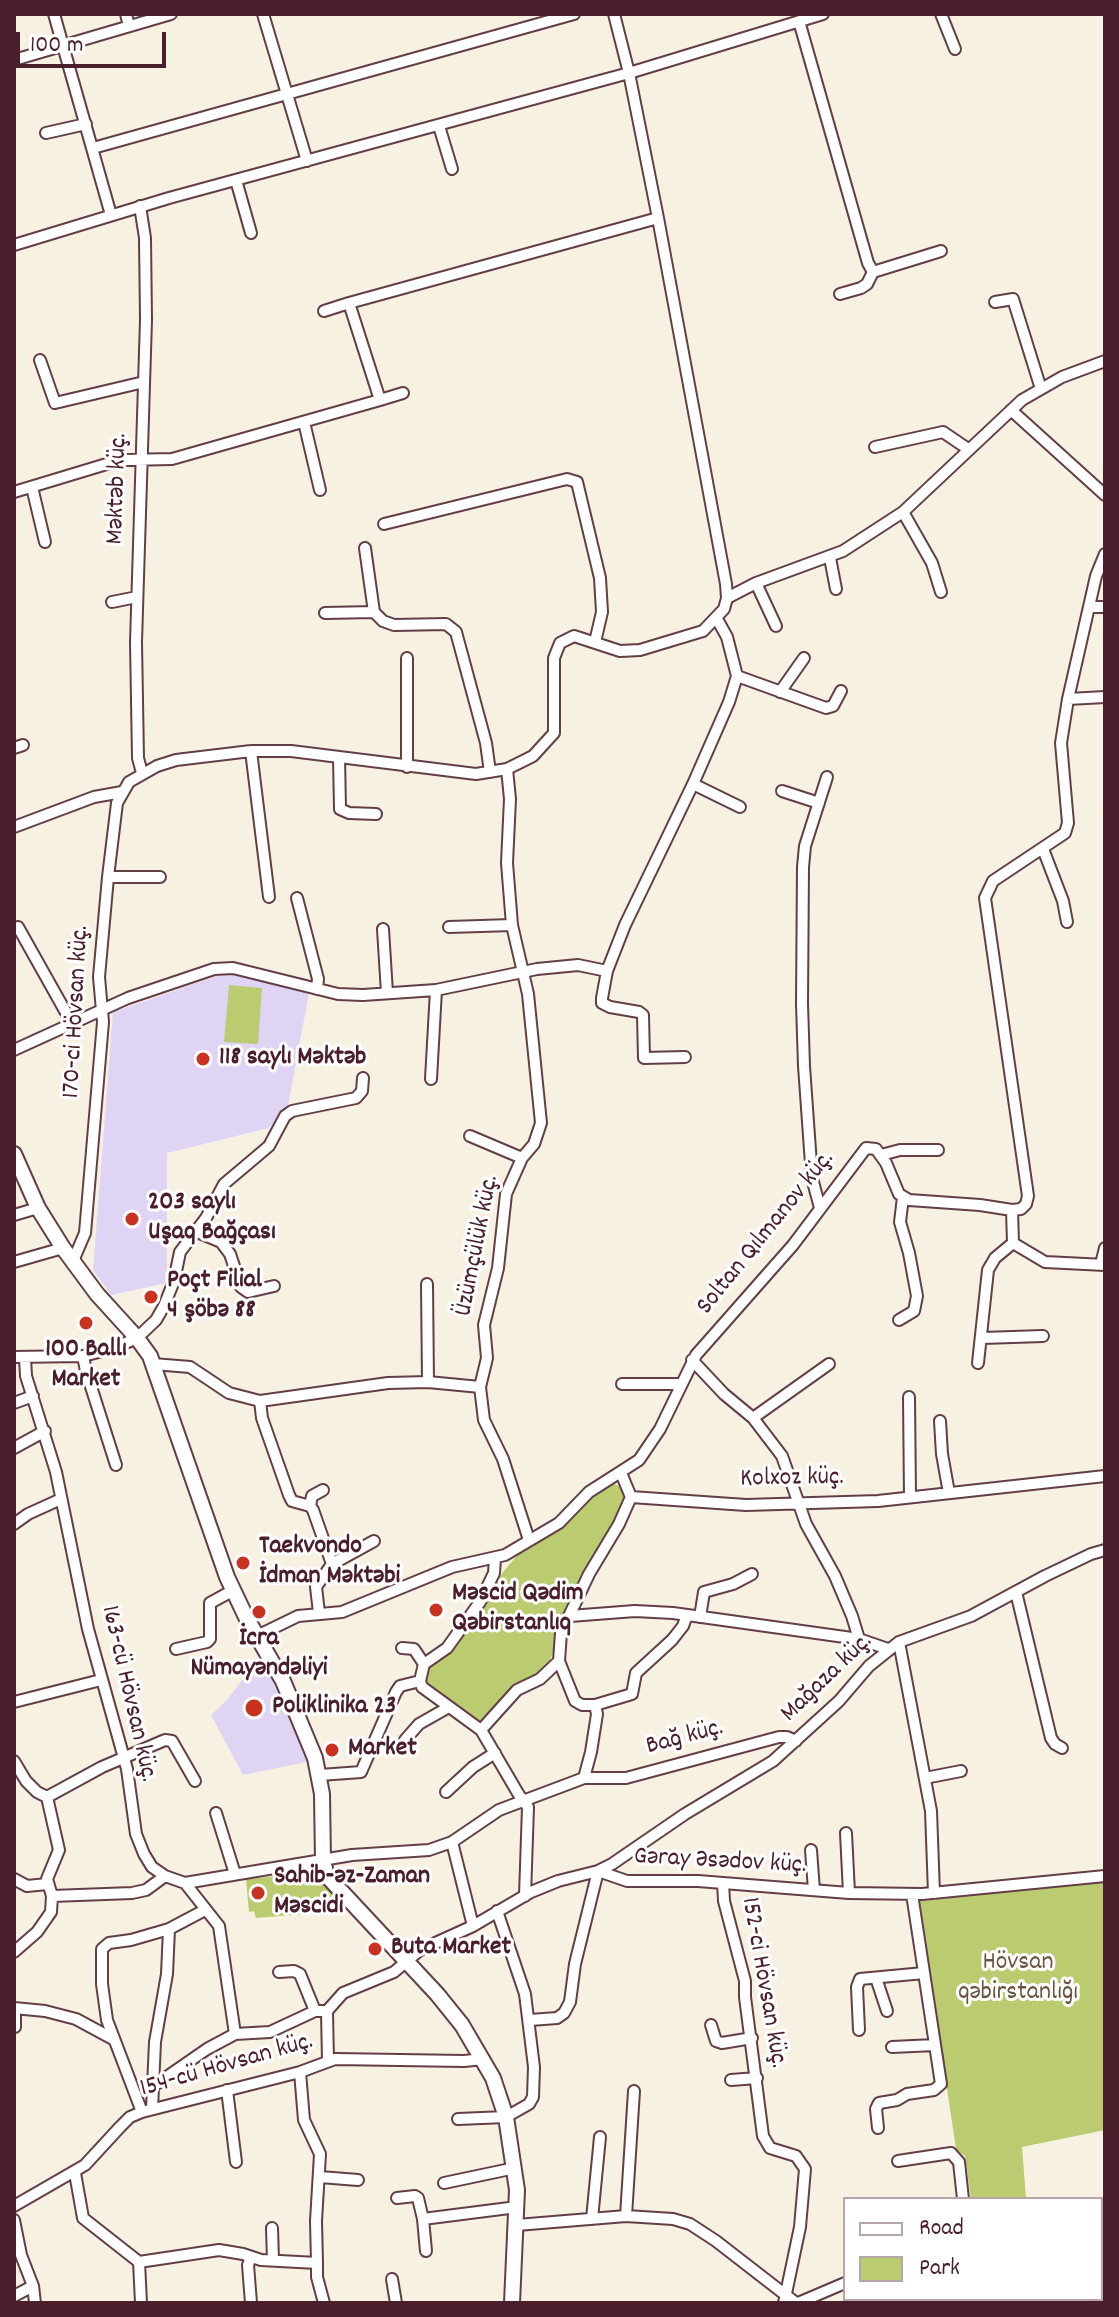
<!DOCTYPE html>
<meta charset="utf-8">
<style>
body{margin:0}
#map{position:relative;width:1119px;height:2317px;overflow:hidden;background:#f7f1e2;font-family:Dekko,sans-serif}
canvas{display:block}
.frame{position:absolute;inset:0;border:16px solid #4a1f2b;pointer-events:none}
.legend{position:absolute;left:843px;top:2197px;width:260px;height:104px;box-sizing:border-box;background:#fff;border:2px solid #b7a5aa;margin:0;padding:10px 14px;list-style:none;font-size:24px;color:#4a1f2b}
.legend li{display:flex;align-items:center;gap:16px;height:40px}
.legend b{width:40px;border:2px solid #b7a5aa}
.scale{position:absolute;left:16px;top:32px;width:150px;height:36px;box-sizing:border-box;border:4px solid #4a1f2b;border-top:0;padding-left:10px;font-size:24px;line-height:28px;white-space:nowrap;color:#4a1f2b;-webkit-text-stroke:6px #fff;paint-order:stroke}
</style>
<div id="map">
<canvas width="1119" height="2317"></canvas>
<div class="frame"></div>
<ul class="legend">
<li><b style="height:10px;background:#fff"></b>Road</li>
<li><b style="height:22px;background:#bacc6f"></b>Park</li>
</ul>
<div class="scale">100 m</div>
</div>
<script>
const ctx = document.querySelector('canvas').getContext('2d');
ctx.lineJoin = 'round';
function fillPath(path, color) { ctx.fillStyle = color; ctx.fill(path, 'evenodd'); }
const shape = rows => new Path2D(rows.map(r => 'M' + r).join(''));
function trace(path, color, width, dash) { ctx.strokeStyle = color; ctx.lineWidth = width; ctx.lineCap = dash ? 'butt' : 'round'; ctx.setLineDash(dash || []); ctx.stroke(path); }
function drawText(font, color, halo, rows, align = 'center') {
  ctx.font = font + ' Dekko,sans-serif'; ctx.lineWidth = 6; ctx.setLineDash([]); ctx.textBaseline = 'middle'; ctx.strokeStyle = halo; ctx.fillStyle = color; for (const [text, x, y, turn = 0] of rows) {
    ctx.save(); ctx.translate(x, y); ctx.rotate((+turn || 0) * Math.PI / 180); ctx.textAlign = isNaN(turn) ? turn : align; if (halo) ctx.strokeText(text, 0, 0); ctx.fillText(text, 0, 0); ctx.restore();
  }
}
fillPath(shape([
 [234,973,309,993,288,1106,269,1128,167,1153,167,1283,111,1295,93,1270,113,1012,220,975],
 [261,1655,279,1686,311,1761,243,1775,211,1715,227,1700]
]), '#e0d4f4');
fillPath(shape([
 [229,985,262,988,258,1044,224,1042],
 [611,1483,622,1487,626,1495,622,1509,557,1634,554,1651,547,1666,483,1721,476,1720,425,1682,428,1666,452,1652,503,1572,520,1552,538,1539,568,1522,591,1494],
 [310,1873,342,1901,317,1913,256,1918,254,1911,249,1912,246,1879],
 [1105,1881,1105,2130,1022,2147,1026,2198,971,2199,965,2156,956,2149,919,1901]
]), '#bacc6f');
const street = shape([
 [54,14,111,215],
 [126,14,129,26],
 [263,14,307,161],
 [941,14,955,49],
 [799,21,868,263,873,272,941,251],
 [14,60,171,14],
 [439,126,452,169],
 [46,133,86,124],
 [93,148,574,14],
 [236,180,251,233],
 [140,206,145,238,146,320,136,642,138,758,142,773],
 [14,245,169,198,629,73,823,14],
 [840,294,861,288,867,284,873,272],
 [995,302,1013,299,1041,389],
 [324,311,349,303],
 [40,360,55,403,144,382],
 [380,400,403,393],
 [1011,410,1105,495],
 [304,422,320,490],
 [875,447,943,432,968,449],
 [32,487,45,542],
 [14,492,110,463,125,460,172,459,380,400,349,303,658,218],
 [903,512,932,563,941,592],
 [384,524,567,479,577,482,600,578,602,612,595,642],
 [365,548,374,612,383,621,394,625,446,624,456,632,486,743,490,772],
 [830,558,836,589],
 [756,583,776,626],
 [727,598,756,583,843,551,903,512,1022,400,1062,377,1105,361],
 [112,602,137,597],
 [1089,607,1105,607],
 [325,613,374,612],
 [407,658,407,767],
 [737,676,826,708,833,706,841,691],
 [780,692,804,658],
 [1068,699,1105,697],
 [14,748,23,745],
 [251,751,269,897],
 [339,757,340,809,349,813,376,814],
 [507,769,510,799,507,863,512,925,528,994,541,1123,534,1144,522,1158,506,1194,498,1268,484,1325,487,1358,480,1387,484,1420,503,1459,529,1540],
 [693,784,740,807],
 [782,791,819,803],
 [14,827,94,797,122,792],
 [1043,849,1063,901,1067,922],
 [108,877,160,877],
 [297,898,318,979,317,989],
 [18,927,73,1025],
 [449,927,512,925],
 [383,929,387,993],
 [14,1050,128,998,214,969,233,968,338,994,363,995,436,990,537,969,578,965,607,971],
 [685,1057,644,1058,643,1015,639,1012,610,1007,602,1003,602,998,607,971,625,925,693,784,729,702,737,676,727,637,717,619],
 [431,1079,436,990],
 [470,1136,522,1158],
 [881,1155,900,1150,938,1150],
 [820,1208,812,1178,804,1066,802,1004,803,867,805,846,827,777],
 [1012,1210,1013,1243,1045,1262,1105,1265],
 [14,1215,38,1208],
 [197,1232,221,1242,230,1254,241,1287,248,1292,274,1286],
 [73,1261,85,1233,103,1022,99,977,108,877,117,803,129,782,157,766,176,760,251,751,291,751,476,774,507,769,533,756,554,733,554,658,560,643,574,636,620,651,640,650,703,631,724,609,727,598,726,584,658,218,629,73,614,14],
 [14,1262,63,1248],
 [1101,1264,1105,1248],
 [427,1284,428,1382],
 [899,1320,914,1311,917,1296,909,1253,900,1222,903,1197],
 [982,1338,1043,1336],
 [83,1356,86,1371,116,1465],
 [14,1357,83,1356,114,1348,137,1338,156,1320,164,1306,174,1281,180,1252,206,1218,224,1184,269,1146,285,1116,292,1111,356,1098,362,1091,363,1078],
 [25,1358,26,1376,56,1472,88,1629,127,1769,136,1834,144,1854,152,1867,165,1876,185,1883,352,1855,429,1850,452,1842,499,1810,584,1778,591,1752,597,1714,595,1705,582,1705,575,1701,559,1661,561,1633,589,1574,619,1524,631,1497,746,1505,878,1501,1105,1476],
 [692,1360,724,1394,753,1418,782,1456,806,1524,835,1576,852,1616,859,1639],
 [978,1363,988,1270,995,1258,1013,1243],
 [153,1364,190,1367,229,1393,260,1401,388,1383,428,1382,480,1387],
 [622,1384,681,1384],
 [909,1397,910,1497],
 [260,1401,262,1418,289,1495,292,1501,310,1506,313,1510,332,1564,316,1587,319,1613],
 [14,1403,33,1396],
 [753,1418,829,1364],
 [940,1421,942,1454,949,1493],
 [14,1448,45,1431],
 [621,1473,631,1497],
 [310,1506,312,1496,323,1490],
 [14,1524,28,1514,61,1499],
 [495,1558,494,1573,480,1602,447,1648,424,1664,420,1681,422,1687,481,1730,519,1795,528,1807,525,1896],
 [332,1564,374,1541],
 [1016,1592,1051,1738,1055,1744,1062,1748],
 [570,1616,635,1611,673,1613,859,1639,888,1649],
 [700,1617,704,1592,733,1584,752,1574],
 [257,1636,298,1616,342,1612,452,1567,505,1555,559,1523,589,1492,639,1460,660,1429,696,1355,793,1245,866,1148,876,1149,886,1163,899,1194,909,1200,980,1205,1012,1210,1021,1209,1026,1204,1028,1196,985,898,993,881,1065,833,1068,823,1061,743,1068,699,1096,576,1105,554],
 [899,1642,931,1811,934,1893],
 [402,1648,414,1649,424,1664],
 [176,1649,207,1642,210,1639,210,1603,232,1591],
 [14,1702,101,1680],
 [595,1705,632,1694,636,1673,672,1640,683,1626,687,1615],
 [481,1730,517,1690,540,1679,559,1661],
 [405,1740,419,1724,449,1707],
 [14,1761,26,1781,37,1792,47,1797,59,1850,47,1879,52,1896,51,1912,37,1932,14,1952],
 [320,1775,361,1772,396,1692,400,1686,420,1681],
 [584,1778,626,1778,779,1737,787,1737,796,1741],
 [925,1778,961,1771],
 [446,1792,473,1767,495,1753],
 [47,1797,102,1767,165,1740,172,1741,195,1781],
 [216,1813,235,1874],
 [846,1833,849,1893],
 [452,1842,473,1926],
 [811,1850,814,1890],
 [598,1871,627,1881,698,1881,849,1893,922,1894,1105,1876],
 [14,1879,27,1886,47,1884],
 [185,1883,219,1926,235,2034],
 [723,1883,724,1901,745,1981,745,1997,763,2136,770,2148,796,2156,805,2169,800,2227,784,2303],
 [52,1896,132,1893,146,1890,165,1876],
 [279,1972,294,1971,300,1974,315,2011],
 [876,1978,887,2011],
 [14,2008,45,2011,76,2019,113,2039],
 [15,2008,15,2027],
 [530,2020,557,2018,564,2013,570,2002,575,1964,598,1871],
 [711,2025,716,2041,722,2043,752,2038],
 [859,2030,857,1987,860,1979,924,1973],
 [892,2047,935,2045],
 [328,2061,327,2011,343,1993,394,1972,420,1950,473,1926,531,1892,558,1881,598,1871,612,1864,685,1814,773,1761,839,1701,869,1666,899,1642,971,1616,1045,1576,1091,1554,1105,1550],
 [300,2072,304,2120,320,2154,316,2221,317,2263,317,2277,324,2303],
 [731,2080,757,2078],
 [155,2085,207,2049,235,2034,270,2032,315,2011,327,2011],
 [227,2090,236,2162],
 [152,2109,155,2042,167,1974,169,1929],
 [142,2112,107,2020,102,1984,102,1949,109,1943,131,1940,169,1929,205,1910],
 [458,2119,506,2117,529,2104,533,2097,534,2067,525,1994,497,1911],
 [878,2128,876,2109,879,2103,897,2100,907,2094,934,2090,941,2084,912,1894],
 [898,2161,951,2153,959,2162,963,2199],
 [75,2173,83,2218,139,2262,219,2250,243,2254,261,2260,317,2263],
 [320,2177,358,2180],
 [444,2183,515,2168],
 [397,2198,415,2196,418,2198,423,2219,426,2251],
 [14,2206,85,2165,120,2127,130,2117,142,2112,300,2072,335,2059,464,2061,484,2059],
 [626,2216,634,2091],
 [423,2219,517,2207],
 [592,2219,600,2137],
 [14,2220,21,2255,33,2286,35,2303],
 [517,2225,626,2216,673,2219,690,2224,716,2241,796,2303],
 [272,2228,273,2260],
 [139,2262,141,2303],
 [392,2279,396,2303],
 [1101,2292,1105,2289],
 [14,2296,33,2286],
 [968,2299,971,2303],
 [251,2303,248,2265,251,2257],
 [798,2303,845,2283],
 [1086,2303,1092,2299]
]);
const secondary = shape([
 [14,1154,38,1208,63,1248,97,1294,137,1338,150,1356,227,1577,246,1617,283,1681,315,1758,322,1794,323,1861,327,1876,437,1994,462,2025,493,2078,506,2117,517,2190,512,2303]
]);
trace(street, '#643e46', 14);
trace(secondary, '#643e46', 18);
trace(street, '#fff', 10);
trace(secondary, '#fff', 14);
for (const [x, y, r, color] of [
 [203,1059,8,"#c8321e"],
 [132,1219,8,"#c8321e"],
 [151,1297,8,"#c8321e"],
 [86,1323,8,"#c8321e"],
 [243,1563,8,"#c8321e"],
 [436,1610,8,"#c8321e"],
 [259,1612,8,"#c8321e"],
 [254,1708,10,"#c8321e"],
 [332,1750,8,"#c8321e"],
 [258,1893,8,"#c8321e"],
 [375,1949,8,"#c8321e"]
]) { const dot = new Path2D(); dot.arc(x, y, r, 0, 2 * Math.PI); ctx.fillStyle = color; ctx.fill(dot); trace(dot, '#fff', 3); }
drawText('26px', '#4a1f2b', '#fff', [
 ["Məktəb küç.",119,489,-88],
 ["170-ci Hövsan küç.",78,1012,-87],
 ["Soltan Qılmanov küç.",767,1234,-51],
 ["Üzümçülük küç.",479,1246,-79],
 ["Kolxoz küç.",792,1480,-1],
 ["Mağaza küç.",828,1679,-44],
 ["163-cü Hövsan küç.",127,1694,77],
 ["Bağ küç.",685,1739,-15],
 ["Gəray Əsədov küç.",720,1863,3],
 ["152-ci Hövsan küç.",762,1983,80],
 ["154-cü Hövsan küç.",227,2067,-16]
]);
drawText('bold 26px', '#4a1f2b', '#fff', [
 ["118 saylı Məktəb",219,1059],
 ["203 saylı",148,1204],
 ["Uşaq Bağçası",148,1234],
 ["Poçt Filial",167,1282],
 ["4 şöbə 88",167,1312],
 ["100 Ballı",86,1351,"center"],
 ["Market",86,1381,"center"],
 ["Taekvondo",259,1548],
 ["İdman Məktəbi",259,1578],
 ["Məscid Qədim",452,1595],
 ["Qəbirstanlıq",452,1625],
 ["İcra",259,1640,"center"],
 ["Nümayəndəliyi",259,1670,"center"],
 ["Poliklinika 23",272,1708],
 ["Market",348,1750],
 ["Sahib-əz-Zaman",274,1878],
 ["Məscidi",274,1908],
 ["Buta Market",391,1949]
], 'left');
drawText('26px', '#6c533f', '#fff', [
 ["Hövsan",1018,1964],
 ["qəbirstanlığı",1018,1994]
]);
</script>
